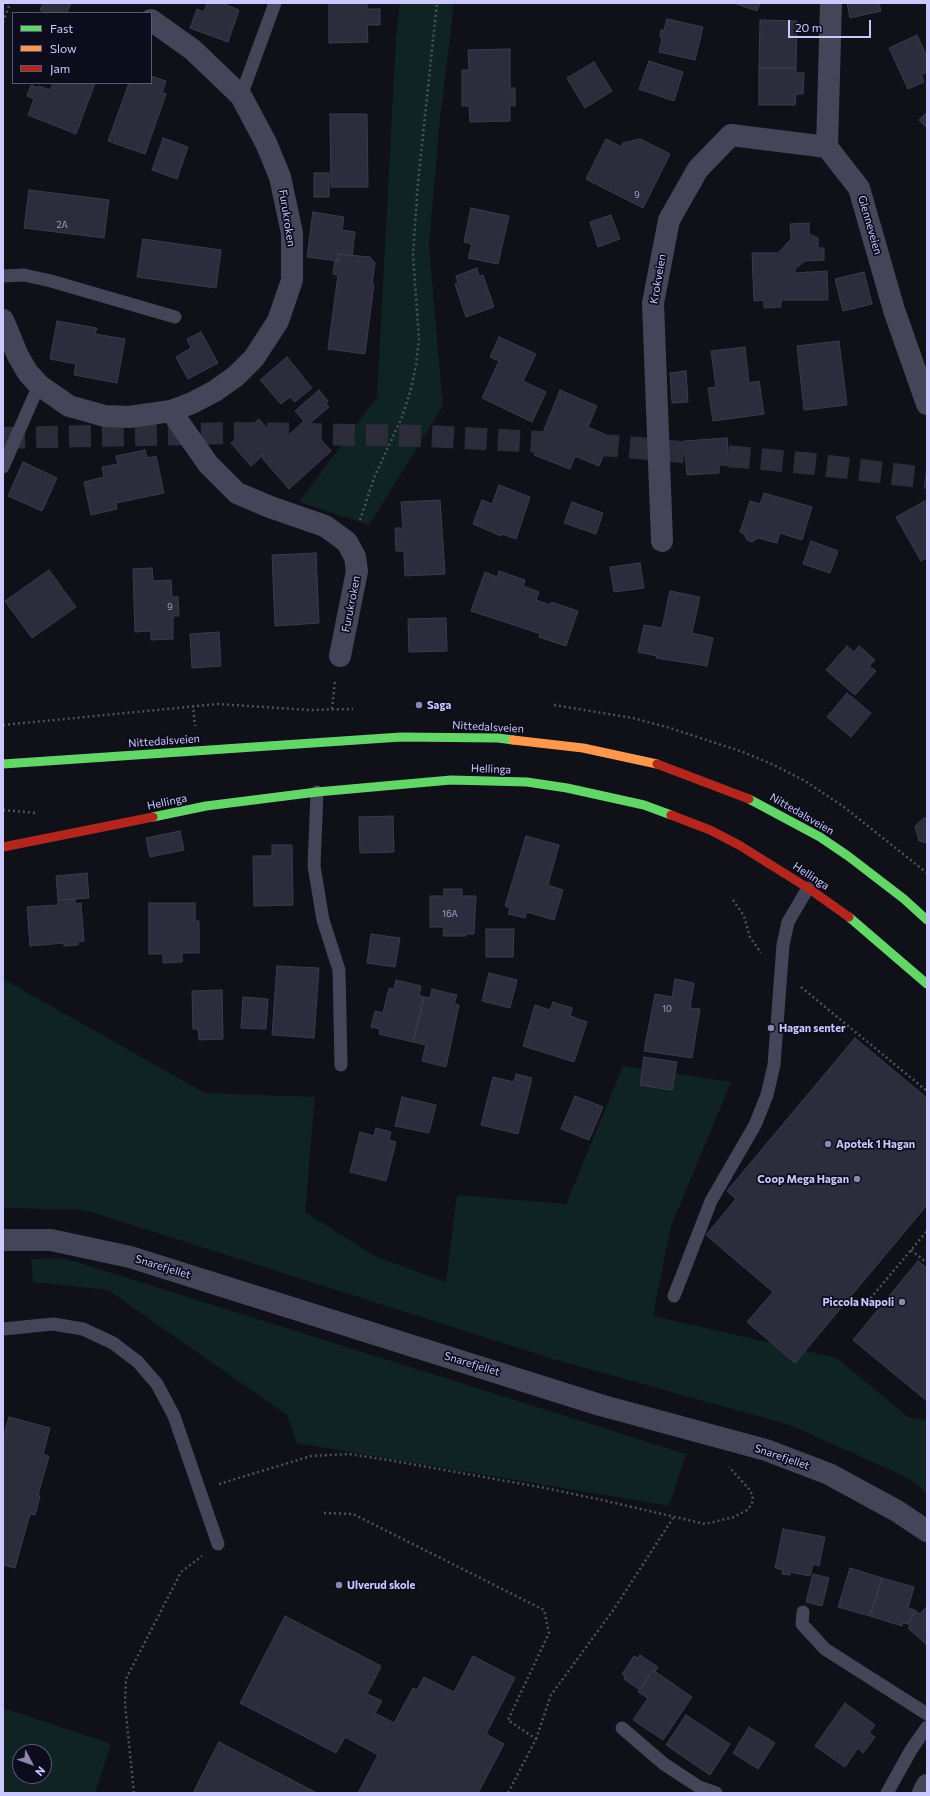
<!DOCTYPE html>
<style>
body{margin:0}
#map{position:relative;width:930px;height:1796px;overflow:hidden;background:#101018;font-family:Commissioner,sans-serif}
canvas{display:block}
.frame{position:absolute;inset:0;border:4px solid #cac8fe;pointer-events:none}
.legend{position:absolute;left:12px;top:12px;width:140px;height:72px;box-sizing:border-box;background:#0d0c1c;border:1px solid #595776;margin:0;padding:5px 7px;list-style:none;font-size:12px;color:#cac8fe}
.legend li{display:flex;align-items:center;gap:8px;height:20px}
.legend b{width:20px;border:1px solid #595776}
.north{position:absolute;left:12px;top:1744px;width:40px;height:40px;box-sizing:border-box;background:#0d0c1c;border:1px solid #595776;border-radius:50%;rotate:131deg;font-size:11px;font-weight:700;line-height:16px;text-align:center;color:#cac8fe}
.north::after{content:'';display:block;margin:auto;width:14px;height:18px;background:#8988ae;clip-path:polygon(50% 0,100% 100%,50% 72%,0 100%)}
.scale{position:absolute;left:788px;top:20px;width:83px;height:18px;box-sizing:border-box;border:2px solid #cac8fe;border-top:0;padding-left:5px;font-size:12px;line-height:14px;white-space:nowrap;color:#cac8fe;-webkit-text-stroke:3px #0d0c1c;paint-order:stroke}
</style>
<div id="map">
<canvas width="930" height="1796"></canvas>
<div class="frame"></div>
<ul class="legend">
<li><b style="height:5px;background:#63d668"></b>Fast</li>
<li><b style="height:5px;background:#ff974d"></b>Slow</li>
<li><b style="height:5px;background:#b3261e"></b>Jam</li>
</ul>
<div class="north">N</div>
<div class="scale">20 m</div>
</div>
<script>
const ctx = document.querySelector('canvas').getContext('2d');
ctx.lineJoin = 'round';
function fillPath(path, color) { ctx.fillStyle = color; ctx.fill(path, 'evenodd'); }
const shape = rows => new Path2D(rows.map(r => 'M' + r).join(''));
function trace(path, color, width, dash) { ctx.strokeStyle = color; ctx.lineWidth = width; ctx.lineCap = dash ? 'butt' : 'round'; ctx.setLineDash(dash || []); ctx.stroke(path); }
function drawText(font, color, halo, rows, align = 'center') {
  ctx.font = font + ' Commissioner,sans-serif'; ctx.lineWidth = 3.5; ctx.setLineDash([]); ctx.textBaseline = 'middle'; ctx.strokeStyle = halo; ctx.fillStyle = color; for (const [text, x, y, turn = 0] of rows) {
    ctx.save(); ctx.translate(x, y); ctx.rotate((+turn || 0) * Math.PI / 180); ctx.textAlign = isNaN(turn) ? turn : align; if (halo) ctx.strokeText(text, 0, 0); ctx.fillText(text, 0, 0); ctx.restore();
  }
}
fillPath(shape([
 [400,3,454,3,439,128,429,246,443,406,369,525,299,502,377,397,396,38],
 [3,979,205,1093,315,1097,305,1212,374,1256,446,1282,457,1195,566,1204,623,1066,731,1082,671,1226,653,1316,837,1358,908,1417,927,1420,927,1493,908,1478,790,1425,553,1359,85,1210,3,1208],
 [64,1258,686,1454,669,1506,297,1443,287,1415,108,1290,33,1282,31,1259],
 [3,1708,111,1744,95,1793,3,1793],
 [20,1752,44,1752,44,1776,20,1776]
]), '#0f2322');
const building = shape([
 [43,3,71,3,67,13,48,13,40,10,43,3],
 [207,3,222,3,239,10,228,42,190,28,197,9,204,12,207,3],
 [329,3,367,3,367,9,380,9,380,25,367,25,368,42,329,43,329,3],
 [734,3,760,3,757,11,734,3],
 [847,3,879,3,881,11,850,18,847,3],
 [667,19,703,27,695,60,659,52,662,38,660,37,661,30,664,30,667,19],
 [760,20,797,21,796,68,759,68,760,20],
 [917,35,927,57,927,72,921,75,924,82,908,89,889,48,917,35],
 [510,49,510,88,515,88,515,106,510,105,510,121,470,122,469,106,462,106,462,70,469,70,468,50,510,49],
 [649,61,683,72,674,101,639,89,649,61],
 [594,62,612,91,585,108,567,78,594,62],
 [759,68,796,68,796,73,804,73,803,94,796,94,795,105,759,105,759,68],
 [151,76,166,81,162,93,166,94,145,154,108,141,129,83,151,83,151,76],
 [53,83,95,83,76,134,28,115,34,99,27,96,31,85,38,88,39,86,50,90,53,83],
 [927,112,927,128,919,120,927,112],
 [330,114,367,114,368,187,331,187,330,114],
 [163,138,188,147,177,179,152,170,163,138],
 [606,139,622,147,623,143,640,139,670,154,643,208,586,179,606,139],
 [314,173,329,173,329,197,314,197,314,173],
 [29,190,109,200,104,238,24,228,29,190],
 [471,208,509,216,498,264,468,258,472,244,464,242,471,208],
 [313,212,344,217,342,230,355,232,352,256,338,254,338,261,307,257,313,212],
 [611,215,620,239,598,247,590,222,611,215],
 [809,223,809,234,818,238,818,248,824,248,824,260,805,261,795,269,795,273,827,271,828,300,781,300,781,307,764,308,764,300,754,301,752,253,778,253,791,239,790,224,809,223],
 [143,239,221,250,216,288,137,277,143,239],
 [338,254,370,257,375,263,372,284,374,284,365,354,328,349,338,275,333,274,335,260,338,261,338,254],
 [477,268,479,276,483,275,494,307,466,317,455,284,458,283,456,276,477,268],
 [864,272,872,304,843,311,835,279,864,272],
 [57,321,97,328,95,334,125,339,117,383,74,375,76,364,50,359,57,321],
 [201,332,218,363,188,379,176,357,191,348,187,339,201,332],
 [499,337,536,354,523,381,546,392,532,422,482,398,499,361,490,357,499,337],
 [839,341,847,405,804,410,797,346,839,341],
 [745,347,749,383,759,381,764,414,713,421,708,388,716,387,711,351,745,347],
 [287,357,312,388,295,402,290,397,281,404,260,380,287,357],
 [686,371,688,402,672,403,670,373,686,371],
 [319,390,328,401,326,404,329,407,308,425,331,451,289,489,262,458,264,454,251,466,231,443,259,419,280,443,304,421,295,411,319,390],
 [560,390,597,406,588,427,611,437,599,466,575,456,570,469,534,455,560,390],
 [727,438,729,465,719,465,719,473,687,475,684,441,727,438],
 [145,450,147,458,156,456,164,493,116,503,117,509,91,515,84,482,104,477,102,467,118,464,116,456,145,450],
 [23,462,57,478,42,511,8,496,23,462],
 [499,485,530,497,516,539,502,534,501,536,473,524,482,500,492,504,499,485],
 [764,493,812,507,802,540,780,533,777,543,758,538,752,542,747,540,744,534,740,532,750,501,760,504,764,493],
 [440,500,445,574,405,576,404,551,396,551,395,528,403,528,401,502,440,500],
 [925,501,927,504,927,560,926,558,921,561,896,517,925,501],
 [572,502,603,513,596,534,564,523,572,502],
 [811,541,838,551,830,573,803,564,811,541],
 [316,553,319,623,275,626,272,555,316,553],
 [640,563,644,588,614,592,610,567,640,563],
 [152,568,153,581,171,580,172,597,178,597,179,616,173,616,173,639,151,640,151,631,135,632,133,569,152,568],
 [49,570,76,607,32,638,5,601,49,570],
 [499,571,525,580,523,586,539,592,536,600,550,605,551,602,578,611,566,646,539,637,540,634,526,629,471,611,485,572,497,577,499,571],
 [670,591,700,597,692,633,713,638,707,666,656,658,657,656,638,652,644,625,662,628,670,591],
 [446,618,447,651,409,652,408,619,446,618],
 [219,632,221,666,192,668,190,634,219,632],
 [847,646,854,652,859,646,875,660,869,666,876,671,855,695,826,670,847,646],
 [847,693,871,713,851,737,827,717,847,693],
 [393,816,394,852,360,853,359,817,393,816],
 [924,818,927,819,927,843,919,841,915,826,924,818],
 [180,831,184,850,150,857,146,838,180,831],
 [526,836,559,845,548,885,563,890,554,920,527,912,525,918,508,914,510,908,505,906,526,836],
 [272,845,292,845,293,905,254,906,253,856,272,856,272,845],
 [87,873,89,898,58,900,56,876,87,873],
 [444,889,462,889,462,896,476,896,474,934,466,934,466,936,443,936,444,927,430,927,430,896,444,896,444,889],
 [75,899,75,904,81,903,84,941,78,942,78,945,64,946,64,943,30,946,27,907,58,905,58,900,75,899],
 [149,903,195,903,195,921,199,921,199,953,182,953,182,962,163,963,163,954,149,954,149,903],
 [486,929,514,929,513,957,486,957,486,929],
 [371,934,400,938,395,967,367,963,371,934],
 [277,966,319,968,314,1038,272,1035,277,966],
 [489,973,517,980,510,1008,482,1001,489,973],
 [675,979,694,983,690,1008,700,1009,692,1058,644,1051,655,994,672,997,675,979],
 [396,980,421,986,419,995,424,997,413,1042,379,1034,380,1029,371,1027,375,1011,383,1013,389,988,394,989,396,980],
 [432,989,457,995,454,1004,459,1005,446,1067,422,1061,426,1045,413,1042,424,997,430,998,432,989],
 [222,990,223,1039,199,1040,198,1029,193,1029,192,991,222,990],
 [243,997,268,999,266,1029,241,1028,243,997],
 [553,1002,572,1008,570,1016,587,1022,574,1062,523,1046,535,1005,550,1010,553,1002],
 [855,1038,927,1098,927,1205,795,1363,747,1322,773,1292,706,1235,736,1199,727,1191,855,1038],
 [644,1057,677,1062,672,1090,640,1085,644,1057],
 [516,1074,532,1078,518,1134,481,1125,493,1077,514,1082,516,1074],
 [575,1096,603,1107,589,1140,561,1129,575,1096],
 [402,1097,436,1105,429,1133,395,1126,402,1097],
 [376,1128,391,1132,389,1140,396,1142,386,1181,350,1172,360,1132,374,1136,376,1128],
 [918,1261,927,1268,927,1401,853,1340,918,1261],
 [9,1417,50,1428,43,1454,49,1456,38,1495,40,1496,35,1515,30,1514,15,1568,3,1565,3,1438,9,1417],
 [783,1529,825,1537,819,1566,813,1564,810,1576,790,1572,790,1575,782,1574,783,1570,775,1568,783,1529],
 [850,1568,882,1578,870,1616,838,1607,850,1568],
 [813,1574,829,1578,822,1606,806,1602,813,1574],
 [882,1578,914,1587,908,1608,915,1610,908,1624,903,1623,902,1626,870,1616,882,1578],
 [927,1606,927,1645,908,1628,910,1626,908,1624,915,1610,920,1614,927,1606],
 [285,1616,381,1666,367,1694,382,1701,375,1713,394,1723,413,1688,417,1690,424,1677,454,1692,473,1656,515,1678,486,1734,504,1744,478,1793,358,1793,378,1755,345,1737,336,1753,240,1703,285,1616],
 [640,1655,658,1667,655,1672,653,1670,640,1690,624,1679,625,1676,622,1674,634,1656,637,1658,640,1655],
 [653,1670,692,1697,663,1740,633,1720,648,1698,638,1692,653,1670],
 [845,1703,875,1725,869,1733,875,1737,863,1753,858,1748,845,1767,815,1746,845,1703],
 [686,1715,730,1744,710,1775,666,1745,686,1715],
 [749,1727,775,1743,758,1769,733,1753,749,1727],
 [219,1742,315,1792,315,1793,193,1793,219,1742]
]);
fillPath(building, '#2d2c3c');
trace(building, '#3c3a4e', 1);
trace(shape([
 [3,438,236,433,426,436,615,446,804,463,927,478]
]), '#2c2c3a', 22, [22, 11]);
trace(shape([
 [3,22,10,3],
 [360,520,374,478,402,417,411,389,416,365,419,339,413,255,418,182,437,3],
 [193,705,195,726],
 [554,705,633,718,670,728,743,752,774,765,805,781,844,807,927,873],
 [332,709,335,680],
 [3,725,218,704,310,710,353,709],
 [3,810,36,813],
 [733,900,744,916,750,937,761,953],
 [801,987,927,1091],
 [911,1250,927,1263],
 [864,1306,927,1231],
 [219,1484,311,1456,348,1454,394,1461,545,1488,602,1500,705,1524,734,1517,747,1510,752,1504,753,1496,749,1489,729,1467],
 [324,1513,353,1514,544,1610,549,1633,508,1720,536,1739,508,1793],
 [536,1739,551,1695,614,1609,673,1518],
 [134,1793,125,1704,126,1679,181,1572,202,1556]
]), '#465560', 2.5, [2, 3]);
trace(shape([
 [241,96,275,3],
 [3,276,24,275,51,281,175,317],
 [3,467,39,385],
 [317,792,314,866,323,920,339,970,341,1065],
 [674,1296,711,1201,755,1125,767,1095,774,1065,783,945,788,922,808,888],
 [3,1329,53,1324,83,1329,113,1343,138,1362,157,1384,174,1416,218,1544],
 [803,1612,802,1624,825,1649,927,1714],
 [622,1728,664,1764,699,1787,716,1793],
 [887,1793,911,1750,927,1727]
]), '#444559', 13);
trace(shape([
 [831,3,827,147,859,188,894,310,927,404],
 [3,320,18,356,28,373,39,385,69,406,105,416,129,417,171,411,192,403,215,391,236,376,254,358,278,321,292,280,292,233,280,177,266,143,241,96,193,50,151,20],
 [171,411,208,464,237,493,270,507,325,526,347,542,355,557,357,571,340,656],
 [662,541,653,303,669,220,698,169,731,135,827,147],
 [3,1240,51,1240,130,1257,600,1405,766,1450,829,1474,897,1511,927,1531],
 [923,1793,927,1785]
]), '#444559', 22);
trace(shape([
 [3,764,401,737,498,738,513,740],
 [749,799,820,837,848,856,904,899,927,920],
 [153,817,206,806,317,792,451,780,527,782,567,788,644,805,671,815],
 [849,917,927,984]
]), '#63d668', 9);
trace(shape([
 [513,740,583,748,657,764]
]), '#ff974d', 9);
trace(shape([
 [657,764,749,799],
 [671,815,710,830,739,845,808,888,849,917],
 [3,847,153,817]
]), '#b3261e', 9);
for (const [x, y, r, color] of [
 [419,705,4,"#8988ae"],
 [771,1028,4,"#8988ae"],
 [828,1144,4,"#8988ae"],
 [857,1179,4,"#8988ae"],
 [902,1302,4,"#8988ae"],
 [339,1585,4,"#8988ae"]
]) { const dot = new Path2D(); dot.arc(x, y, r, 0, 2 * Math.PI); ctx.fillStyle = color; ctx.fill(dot); trace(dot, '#0d0c1c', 1.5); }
drawText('9px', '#a3a1ce', null, [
 ["9",637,195],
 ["2A",62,225],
 ["9",170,607],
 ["16A",450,914],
 ["10",667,1009]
]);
drawText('11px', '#cac8fe', '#0d0c1c', [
 ["Furukroken",287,218,81],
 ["Glenneveien",870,225,74],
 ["Krokveien",658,279,-80],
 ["Furukroken",351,604,-79],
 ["Nittedalsveien",488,727,3],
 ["Nittedalsveien",164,741,-4],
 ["Hellinga",491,769,2],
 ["Hellinga",167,802,-12],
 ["Nittedalsveien",802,814,30],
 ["Hellinga",811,876,33],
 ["Snarefjellet",163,1267,17],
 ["Snarefjellet",472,1364,17],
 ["Snarefjellet",782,1457,19]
]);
drawText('bold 11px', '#cac8fe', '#0d0c1c', [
 ["Saga",427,705],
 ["Hagan senter",779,1028],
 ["Apotek 1 Hagan",836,1144],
 ["Coop Mega Hagan",849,1179,"right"],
 ["Piccola Napoli",894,1302,"right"],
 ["Ulverud skole",347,1585]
], 'left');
</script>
